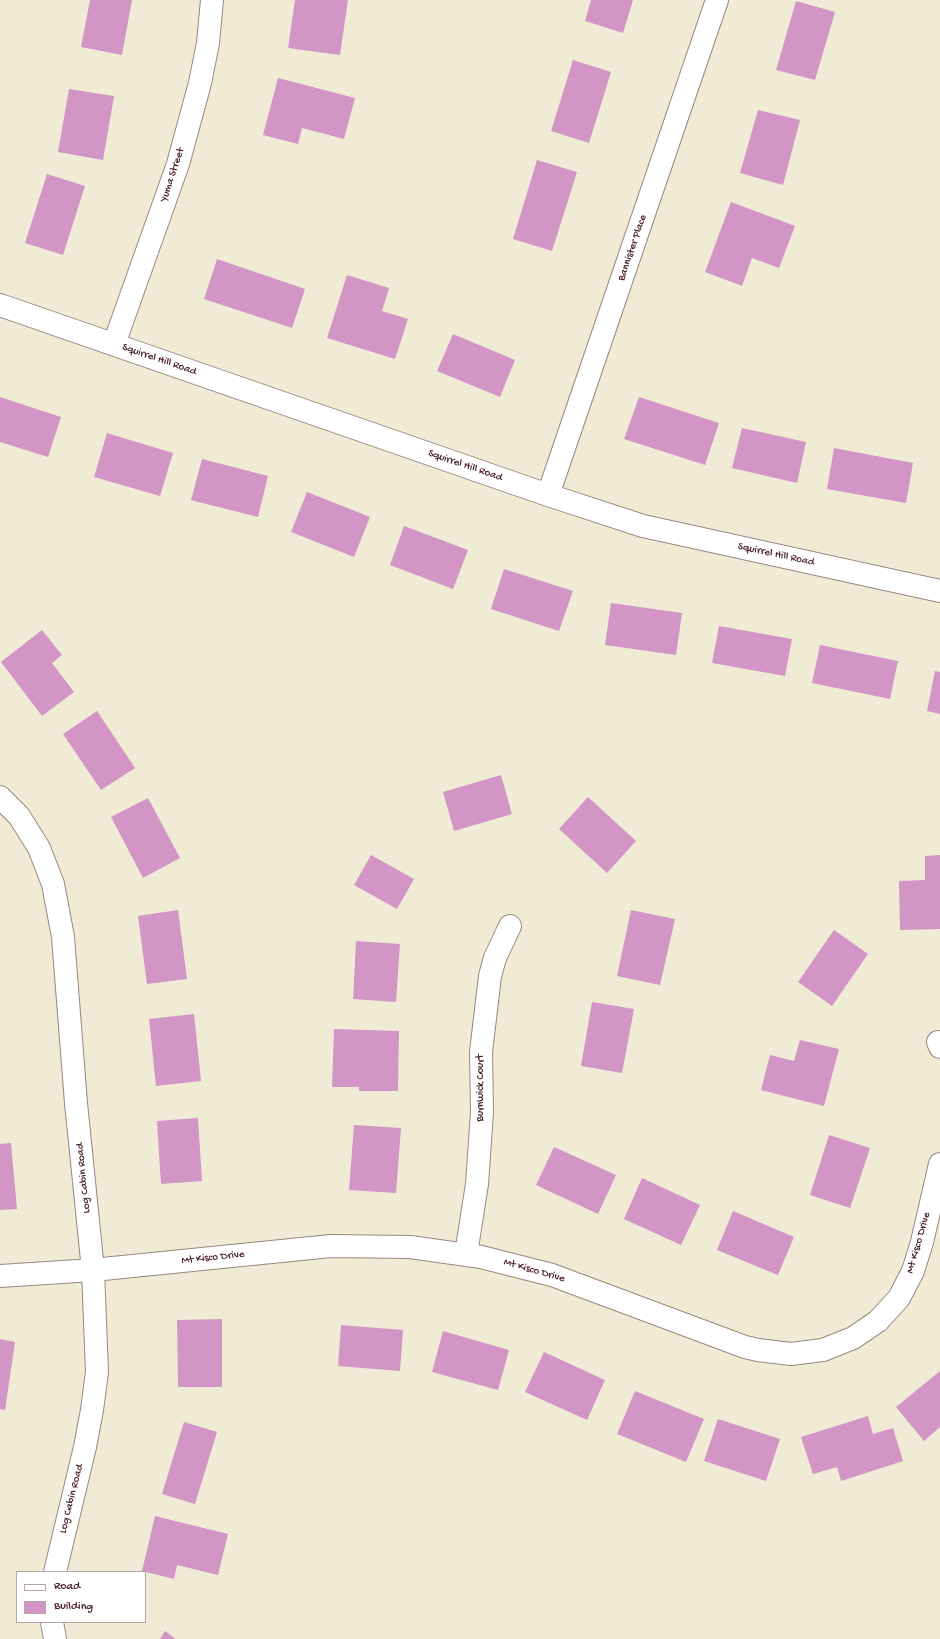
<!DOCTYPE html>
<style>
body{margin:0}
#map{position:relative;width:940px;height:1639px;overflow:hidden;background:#f0ebd5;font-family:"Gochi Hand",sans-serif}
canvas{display:block}
.legend{position:absolute;left:16px;top:1571px;width:130px;height:52px;box-sizing:border-box;background:#fff;border:1px solid #b7a5aa;margin:0;padding:5px 7px;list-style:none;font-size:12px;color:#4a1f2b}
.legend li{display:flex;align-items:center;gap:8px;height:20px}
.legend b{width:20px;border:1px solid #b7a5aa}
</style>
<div id="map">
<canvas width="940" height="1639"></canvas>
<ul class="legend">
<li><b style="height:5px;background:#fff"></b>Road</li>
<li><b style="height:11px;background:#d295c6"></b>Building</li>
</ul>
</div>
<script>
const ctx = document.querySelector('canvas').getContext('2d');
ctx.lineJoin = 'round';
function fillPath(path, color) { ctx.fillStyle = color; ctx.fill(path, 'evenodd'); }
const shape = rows => new Path2D(rows.map(r => 'M' + r).join(''));
function trace(path, color, width, dash) { ctx.strokeStyle = color; ctx.lineWidth = width; ctx.lineCap = dash ? 'butt' : 'round'; ctx.setLineDash(dash || []); ctx.stroke(path); }
function drawText(font, color, halo, rows, align = 'center') {
  ctx.font = font + ' "Gochi Hand",sans-serif'; ctx.lineWidth = 3; ctx.setLineDash([]); ctx.textBaseline = 'middle'; ctx.strokeStyle = halo; ctx.fillStyle = color; for (const [text, x, y, turn = 0] of rows) {
    ctx.save(); ctx.translate(x, y); ctx.rotate((+turn || 0) * Math.PI / 180); ctx.textAlign = isNaN(turn) ? turn : align; if (halo) ctx.strokeText(text, 0, 0); ctx.fillText(text, 0, 0); ctx.restore();
  }
}
fillPath(shape([
 [90,0,132,0,122,55,81,47],
 [295,0,348,0,340,55,288,48],
 [591,0,633,0,623,33,585,21],
 [796,1,835,12,815,80,776,70],
 [573,60,611,72,589,143,551,131],
 [278,78,355,98,344,139,302,128,298,144,263,135],
 [69,89,114,96,103,160,58,152],
 [758,110,800,120,783,185,740,173],
 [537,160,577,172,552,251,513,239],
 [47,174,85,186,63,255,25,243],
 [731,202,795,226,779,268,752,258,742,286,705,272],
 [217,259,305,289,292,328,204,299],
 [347,275,389,288,382,311,408,319,395,359,327,338],
 [453,334,515,360,500,397,437,371],
 [0,397,61,417,48,457,0,442],
 [639,397,719,423,705,465,624,439],
 [742,428,806,442,797,483,732,468],
 [107,433,173,453,160,496,94,477],
 [834,448,913,463,906,503,827,489],
 [202,459,268,476,258,517,191,500],
 [307,492,370,517,354,557,291,532],
 [404,526,468,550,453,589,390,565],
 [504,569,573,591,559,631,491,609],
 [611,603,682,613,676,655,605,645],
 [719,626,792,639,785,676,712,663],
 [42,630,62,655,52,663,74,692,42,716,1,662],
 [820,645,898,661,890,699,812,683],
 [935,671,940,672,940,714,927,711],
 [97,711,135,768,101,790,63,734],
 [501,775,512,814,454,831,443,792],
 [588,797,636,841,607,873,559,829],
 [148,798,180,858,143,878,111,817],
 [371,855,414,879,397,909,354,885],
 [940,855,940,929,900,930,899,881,925,880,925,856],
 [178,910,187,979,147,984,138,916],
 [631,910,675,919,660,985,617,976],
 [834,930,868,954,832,1006,798,982],
 [356,941,400,944,396,1002,353,999],
 [592,1002,634,1009,622,1073,581,1066],
 [194,1014,201,1081,156,1086,149,1019],
 [334,1029,399,1031,398,1091,359,1091,359,1087,332,1087],
 [800,1040,839,1049,824,1106,761,1090,770,1055,794,1061],
 [198,1118,202,1181,161,1184,157,1121],
 [354,1125,401,1128,396,1193,349,1190],
 [829,1135,870,1148,850,1208,810,1195],
 [11,1143,17,1209,0,1210,0,1144],
 [554,1147,616,1175,598,1214,536,1185],
 [642,1178,700,1205,681,1245,624,1219],
 [733,1211,794,1237,778,1275,717,1250],
 [222,1319,222,1387,178,1387,177,1320],
 [341,1325,403,1330,400,1371,338,1366],
 [443,1331,509,1350,498,1390,432,1372],
 [0,1339,15,1342,5,1410,0,1409],
 [544,1352,605,1380,587,1420,525,1392],
 [940,1371,940,1427,924,1441,896,1407],
 [635,1391,704,1419,686,1462,617,1434],
 [868,1416,873,1434,893,1428,903,1461,841,1481,837,1467,813,1474,801,1437],
 [718,1419,780,1439,766,1481,704,1461],
 [184,1422,217,1432,195,1504,162,1494],
 [155,1516,228,1534,218,1575,177,1565,174,1579,142,1571],
 [165,1631,176,1639,160,1639]
]), '#d295c6');
const minor = shape([
 [0,305,548,495,643,526,940,591],
 [114,344,178,164,200,83,208,43,212,0],
 [548,495,717,0],
 [0,797,19,816,39,848,53,884,63,937,76,1103,93,1270,97,1372,92,1410,85,1447,55,1572],
 [938,1042,940,1047],
 [466,1254,477,1184,482,1112,481,1052,490,976,495,958,510,926],
 [0,1276,93,1270,331,1246,410,1247,481,1257,552,1275,745,1347,758,1350,791,1354,823,1350,853,1338,878,1321,899,1298,913,1271,922,1242,940,1164],
 [52,1622,55,1639]
]);
trace(minor, '#9d8580', 24);
trace(minor, '#fff', 22);
drawText('11px', '#4a1f2b', '#fff', [
 ["Yuma Street",173,175,-72],
 ["Bannister Place",633,248,-71],
 ["Squirrel Hill Road",159,360,19],
 ["Squirrel Hill Road",465,466,19],
 ["Squirrel Hill Road",776,555,12],
 ["Burnwick Court",481,1088,-90],
 ["Log Cabin Road",84,1178,-96],
 ["Mt Kisco Drive",919,1243,-74],
 ["Mt Kisco Drive",213,1258,-6],
 ["Mt Kisco Drive",534,1271,16],
 ["Log Cabin Road",72,1499,-76]
]);
</script>
